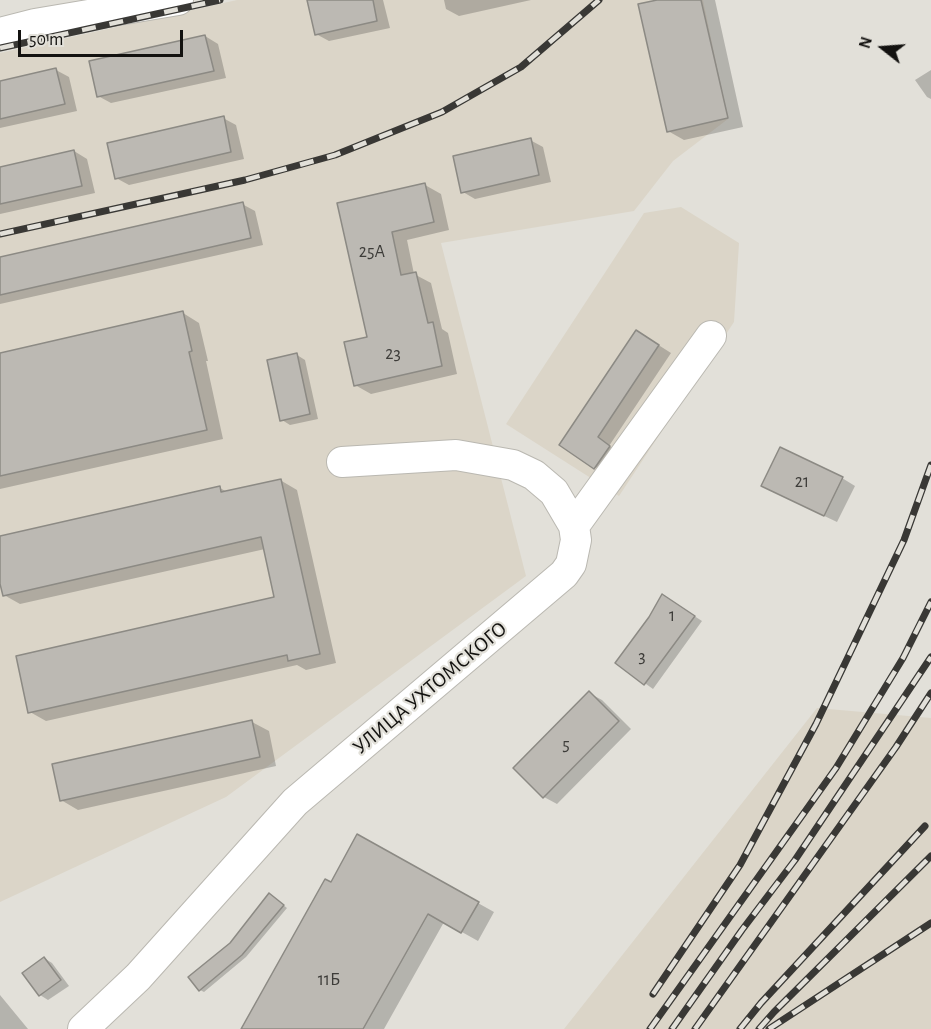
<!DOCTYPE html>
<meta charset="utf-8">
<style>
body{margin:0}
#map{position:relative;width:931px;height:1029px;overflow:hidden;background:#e2e0d9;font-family:"Alegreya Sans",sans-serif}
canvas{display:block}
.north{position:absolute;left:853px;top:18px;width:60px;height:60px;-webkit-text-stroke:4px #e2e0d9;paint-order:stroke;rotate:287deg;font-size:16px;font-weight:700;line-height:24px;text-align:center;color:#131210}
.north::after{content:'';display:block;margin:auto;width:21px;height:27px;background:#131210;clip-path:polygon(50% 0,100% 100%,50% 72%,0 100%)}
.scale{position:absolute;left:18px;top:30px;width:165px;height:27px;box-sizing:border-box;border:3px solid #131210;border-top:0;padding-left:8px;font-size:18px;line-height:21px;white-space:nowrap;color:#131210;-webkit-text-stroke:4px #e2e0d9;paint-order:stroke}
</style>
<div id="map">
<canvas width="931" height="1029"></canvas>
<div class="north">N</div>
<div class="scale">50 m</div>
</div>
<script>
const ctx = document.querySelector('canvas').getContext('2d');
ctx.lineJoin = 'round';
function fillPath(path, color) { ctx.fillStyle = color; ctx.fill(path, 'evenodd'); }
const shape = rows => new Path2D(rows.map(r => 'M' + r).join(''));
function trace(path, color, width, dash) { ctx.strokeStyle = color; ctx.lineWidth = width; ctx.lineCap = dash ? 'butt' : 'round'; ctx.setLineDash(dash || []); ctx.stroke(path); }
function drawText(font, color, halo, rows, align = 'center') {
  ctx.font = font + ' "Alegreya Sans",sans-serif'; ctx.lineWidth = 4.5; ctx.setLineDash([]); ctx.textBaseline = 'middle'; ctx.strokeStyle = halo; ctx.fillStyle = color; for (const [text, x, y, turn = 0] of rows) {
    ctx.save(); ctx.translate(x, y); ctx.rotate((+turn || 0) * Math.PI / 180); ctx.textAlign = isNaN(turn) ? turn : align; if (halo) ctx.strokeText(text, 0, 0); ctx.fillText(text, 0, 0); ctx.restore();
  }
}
fillPath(shape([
 [237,0,703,0,728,119,673,161,634,211,441,243,526,576,226,797,0,902,0,53],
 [681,207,739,243,734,322,619,496,506,424,644,213],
 [817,708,931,718,931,1029,564,1029]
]), '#dbd5c8');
fillPath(shape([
 [309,0,383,0,390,28,329,41,316,34],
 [444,0,531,0,459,16,446,9],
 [664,0,715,0,743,127,684,140,668,131],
 [205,36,218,44,226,78,111,103,98,96],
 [56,70,69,77,77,111,0,128,0,83],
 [931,70,931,99,927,97,915,80],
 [223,118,236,125,244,159,129,185,116,178],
 [530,140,543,147,551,182,475,199,463,192],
 [74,151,87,159,95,193,0,214,0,168],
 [425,185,441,194,449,230,407,240,414,274,431,283,442,329,448,333,457,374,371,394,355,385,369,338,339,204],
 [242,204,255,211,263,245,0,304,0,258],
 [183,313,199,323,208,361,206,361,223,439,0,489,0,354],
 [649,339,671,353,609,446,622,454,608,475,561,445],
 [297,355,305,360,318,419,290,425,282,420],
 [842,478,855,486,837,522,776,493],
 [280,480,297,490,336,663,306,670,297,665,46,721,30,712,276,598,265,549,20,604,4,595,0,577,0,537,220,488,227,492],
 [671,601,702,621,653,689,617,663],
 [589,693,602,700,631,729,557,804,544,797],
 [252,722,269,731,276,766,78,810,61,800],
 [358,836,494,912,478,941,444,922,384,1029,242,1029,332,884],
 [273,897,287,908,246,957,204,992,200,990,190,977,231,944],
 [44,958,52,963,69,986,48,1000,40,995,24,973],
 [0,995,28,1029,0,1029]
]), '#0003');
const building = shape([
 [307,0,373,0,377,21,315,35,307,0],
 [657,0,701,0,728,118,667,132,638,4,657,0],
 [205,35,214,71,97,97,89,61,205,35],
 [56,68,65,104,0,119,0,81,56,68],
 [224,116,231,152,115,179,107,143,224,116],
 [531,138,539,175,461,193,453,156,531,138],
 [74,150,82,186,0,204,0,167,74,150],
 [425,183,434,222,392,232,401,275,416,272,428,323,433,322,442,366,354,386,344,342,367,337,337,203,425,183],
 [243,202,251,238,0,295,0,257,243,202],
 [183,311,192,351,189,352,207,430,0,476,0,353,183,311],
 [636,330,659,345,598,437,610,446,594,469,559,445,636,330],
 [297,353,310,414,280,421,267,360,297,353],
 [780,447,843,477,824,516,761,486,780,447],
 [281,479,320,654,288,661,287,655,28,713,16,656,274,597,261,537,3,596,0,584,0,536,220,486,221,492,281,479],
 [662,594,695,616,644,685,615,663,649,617,662,594],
 [589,691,619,721,543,798,513,768,589,691],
 [252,720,260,757,60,801,52,764,252,720],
 [357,834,479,902,461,933,428,914,363,1029,241,1029,325,879,331,882,357,834],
 [269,893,284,905,242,955,199,991,188,977,230,943,269,893],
 [44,957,61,980,39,996,22,973,44,957]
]);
fillPath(building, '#bcb9b3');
trace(building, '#8c8a84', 1.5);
const minor = shape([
 [0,33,35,24,178,0],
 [574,526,711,336],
 [83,1029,138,977,295,802,564,574,571,564,576,540,574,526,554,492,534,475,513,465,456,455,342,462]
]);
trace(minor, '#bab8b1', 32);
trace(minor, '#fff', 30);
const rail = shape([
 [0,48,220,0],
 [0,234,245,180,335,155,442,112,521,67,599,0],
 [653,994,740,865,816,724,904,540,931,465],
 [650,1029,836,768,903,658,931,602],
 [672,1029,742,930,795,860,931,657],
 [695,1029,896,747,931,693],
 [740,1029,761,1003,925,826],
 [759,1029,774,1012,931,856],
 [769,1029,931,923]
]);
trace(rail, '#393835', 7);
trace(rail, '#e2e0d9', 4.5, [14]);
drawText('18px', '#3d3c39', null, [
 ["25А",372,252],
 ["23",393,354],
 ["21",802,482],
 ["1",672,616],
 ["3",642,657],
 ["5",566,745],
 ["11Б",329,980]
]);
drawText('21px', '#131210', '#e2e0d9', [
 ["УЛИЦА УХТОМСКОГО",430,688,-40]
]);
</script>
